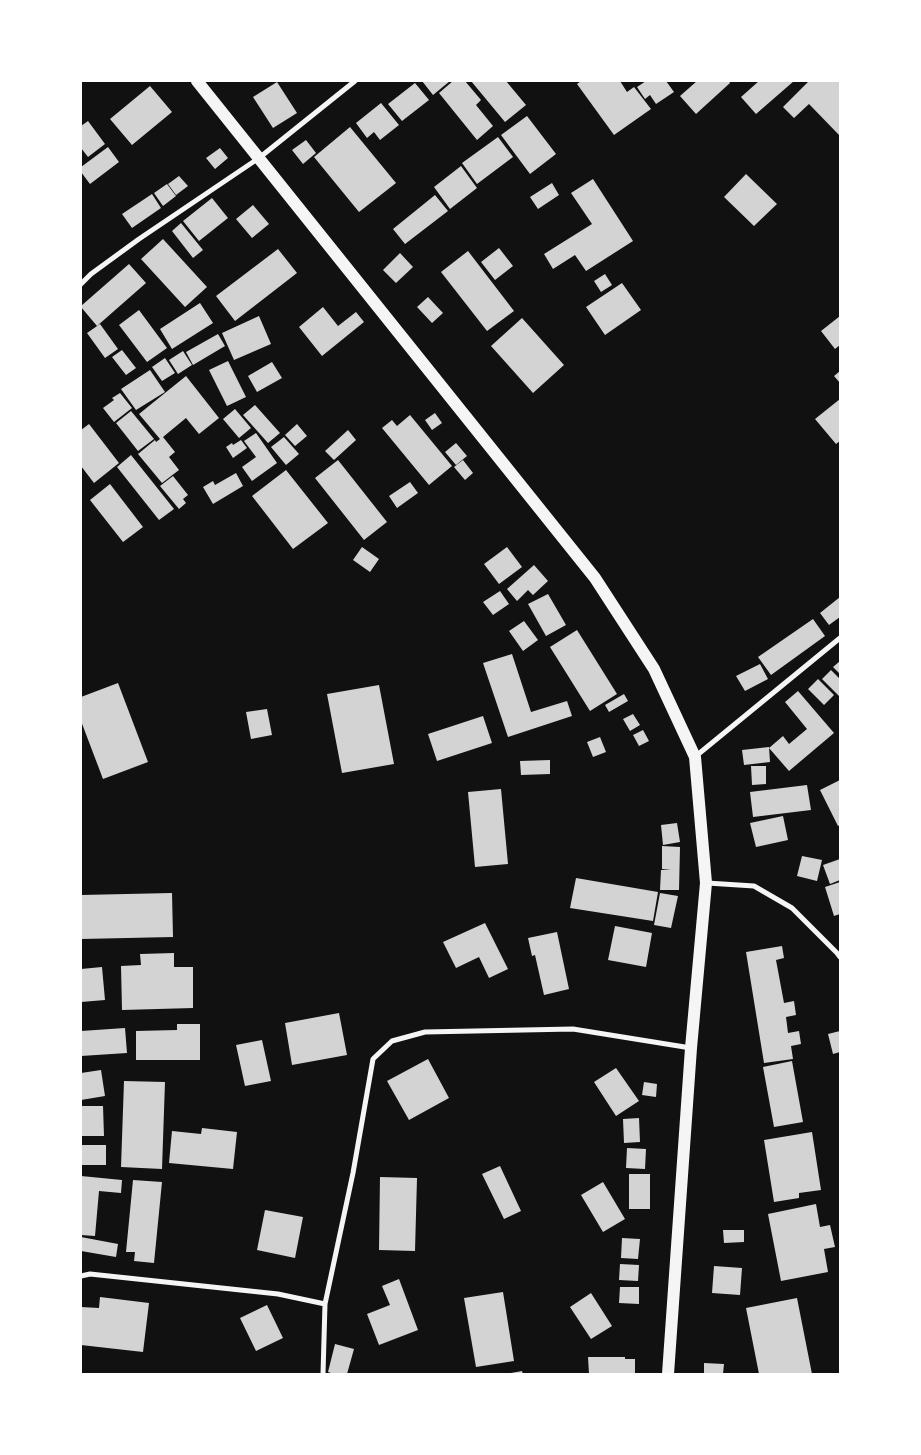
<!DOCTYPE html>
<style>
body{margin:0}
#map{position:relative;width:921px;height:1455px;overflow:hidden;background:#111;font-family:"Varela Round",sans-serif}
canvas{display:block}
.frame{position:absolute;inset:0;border:82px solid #fff;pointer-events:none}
</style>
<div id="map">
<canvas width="921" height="1455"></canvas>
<div class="frame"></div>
</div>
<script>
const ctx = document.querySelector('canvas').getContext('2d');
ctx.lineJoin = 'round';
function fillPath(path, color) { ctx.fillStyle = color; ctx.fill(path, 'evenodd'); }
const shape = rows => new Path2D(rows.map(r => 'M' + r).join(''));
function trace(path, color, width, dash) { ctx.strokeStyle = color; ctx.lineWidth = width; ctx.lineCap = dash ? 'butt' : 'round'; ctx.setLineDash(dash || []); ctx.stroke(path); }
fillPath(shape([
 [422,81,450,81,433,95],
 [453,81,465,81,481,100,476,105,493,126,477,140,439,93],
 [471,81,506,81,526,105,505,122],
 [581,81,620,81,627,92,634,87,651,109,614,135,577,84],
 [646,81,666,81,674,92,656,104,650,95,645,99,637,87],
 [697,81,729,81,730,83,696,114,680,96],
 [759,81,794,81,756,114,741,97],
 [809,81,840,81,840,136,809,104,794,118,783,107],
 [277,82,297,113,273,128,253,97],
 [415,83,429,100,402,121,388,104],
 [150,86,172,112,132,145,110,119],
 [381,103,399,125,380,140,374,132,367,138,356,123],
 [527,116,556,154,530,174,501,135],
 [88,121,105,144,88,157,81,148,81,126],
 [350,127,396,183,359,212,314,157],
 [498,137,513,157,477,184,462,163],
 [306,140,316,153,303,164,292,150],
 [108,147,119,162,90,184,81,172,81,167],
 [220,148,228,158,215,169,206,158],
 [461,166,477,188,450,209,434,187],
 [746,174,777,204,754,226,724,197],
 [179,176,188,186,176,195,168,184],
 [593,179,633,241,586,271,575,255,553,269,544,254,592,224,571,193],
 [552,183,559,195,538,209,530,197],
 [167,184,176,196,163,206,154,193],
 [152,194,161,208,132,228,122,214],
 [435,195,448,211,405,244,393,229],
 [212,198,228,218,199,241,183,221],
 [253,205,269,224,252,238,236,219],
 [181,223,203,250,193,258,172,231],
 [163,239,207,287,185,307,141,259],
 [499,248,513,266,495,280,481,262],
 [278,249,297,273,235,321,216,296],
 [468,251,514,311,487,331,441,272],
 [400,253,413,267,396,283,383,270],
 [129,264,146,283,97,326,81,307,81,306],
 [605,274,612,285,601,292,594,281],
 [622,283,641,310,605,335,586,307],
 [428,297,443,313,432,323,417,307],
 [200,303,213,323,172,349,160,329],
 [323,307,338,326,356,312,364,322,322,356,299,327],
 [139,310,167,348,147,362,119,325],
 [259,316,271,344,234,360,222,333],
 [840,316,840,345,835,349,821,331],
 [522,318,564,365,533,393,491,346],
 [100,324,118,349,105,358,87,333],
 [218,334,225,346,193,365,186,352],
 [122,350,136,368,126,375,112,357],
 [183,351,192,365,178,374,169,360],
 [165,358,175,373,162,381,152,367],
 [228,361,246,397,227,406,209,370],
 [272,362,282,378,257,392,248,376],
 [150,370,165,392,136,410,121,389],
 [840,371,840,383,834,376],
 [186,376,219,418,199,434,186,418,163,437,175,452,169,457,179,470,162,483,138,454,155,440,156,442,160,439,139,414],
 [120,393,132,408,114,422,103,408,114,400,112,398],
 [840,399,840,441,836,444,815,419],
 [255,405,280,433,268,443,243,415],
 [235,409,251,428,239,438,223,419],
 [131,411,154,439,138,451,116,423],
 [435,413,442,423,432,430,425,420],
 [410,415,452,466,429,485,382,428,392,420,397,426],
 [89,424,119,463,94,483,81,466,81,430],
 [297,424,307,436,295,446,285,435],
 [348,430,356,440,334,460,325,451],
 [256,433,277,463,252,481,242,467,256,457,244,441],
 [284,437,299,454,286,465,271,447],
 [241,440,247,448,233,458,226,447,232,443,233,445],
 [456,443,467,456,456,465,445,452],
 [131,455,174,509,159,520,117,467],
 [338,460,387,522,364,540,315,478],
 [463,460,473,473,465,480,454,467],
 [286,470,328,523,293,549,252,496],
 [236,473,243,486,213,504,203,487,213,481,215,485],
 [173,476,188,495,183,499,186,503,179,509,160,486],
 [410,482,418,493,397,508,389,496],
 [110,484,143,527,123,542,90,500],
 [362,547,379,559,370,572,353,560],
 [507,547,522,567,499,584,484,564],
 [534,565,548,581,533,595,528,590,517,601,507,589],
 [500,591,509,604,493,615,483,602],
 [548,594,566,625,546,636,528,604],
 [840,597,840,617,829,625,820,613],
 [813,619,825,636,771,675,758,657],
 [524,621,538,640,523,651,509,631],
 [577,630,617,694,590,711,550,647],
 [512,654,531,712,567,701,572,716,508,737,483,663],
 [840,661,840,674,833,667],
 [760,664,768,679,745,691,736,676],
 [831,670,840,679,840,697,822,679],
 [818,679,834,695,824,705,808,689],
 [118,683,148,762,103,779,81,721,81,697],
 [379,685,394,764,342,773,327,694],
 [798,691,834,733,789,771,769,748,783,736,789,744,807,729,785,702],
 [624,694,628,701,609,712,605,705],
 [267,709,272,735,251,739,246,712],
 [633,714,640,725,630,731,623,719],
 [483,716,492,743,437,761,428,734],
 [643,730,649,741,639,746,633,735],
 [600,737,606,752,593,757,587,742],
 [769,747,770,762,744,765,742,750],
 [550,760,550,774,521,775,520,761],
 [751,766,766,766,766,784,752,785],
 [840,780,840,825,838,826,820,790],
 [807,785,811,810,753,817,750,792],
 [501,789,508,864,475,867,468,792],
 [783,816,788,840,756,847,750,823],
 [677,823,680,842,663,845,661,825],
 [662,846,680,847,679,890,660,890,661,870,671,870,662,869],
 [802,856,822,860,817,881,797,876],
 [840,859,840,880,830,884,823,865],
 [576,878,658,892,653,921,570,908],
 [840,882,840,914,834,916,825,887],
 [172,893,173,937,81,939,81,895],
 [660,893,678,896,671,928,654,925],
 [485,923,508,969,489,978,479,957,456,968,443,942],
 [615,926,652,933,646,967,608,960],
 [557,932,569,989,544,995,535,955,532,956,528,938],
 [782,946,784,958,776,960,784,1003,794,1001,796,1015,786,1017,788,1033,799,1031,801,1044,791,1046,793,1059,764,1063,746,952],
 [174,953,174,967,193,967,193,1008,122,1010,121,966,141,965,140,954],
 [102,967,105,1000,81,1002,81,969],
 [339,1013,347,1055,292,1065,285,1023],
 [177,1024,200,1024,200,1060,136,1060,136,1031,177,1030],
 [125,1028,127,1053,81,1056,81,1031],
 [840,1031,840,1052,833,1054,828,1034],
 [262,1040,271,1081,245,1086,236,1045],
 [428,1059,449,1098,409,1120,387,1081],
 [792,1061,803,1122,774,1127,763,1067],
 [616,1068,639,1101,616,1116,594,1082],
 [101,1070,105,1096,81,1100,81,1073],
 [124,1081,165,1082,162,1169,121,1167],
 [644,1082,657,1084,656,1097,642,1095],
 [81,1106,103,1106,104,1136,81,1136],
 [639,1118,640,1142,624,1143,623,1119],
 [202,1128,237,1132,233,1169,169,1163,172,1131,201,1134],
 [812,1132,821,1190,799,1193,799,1198,774,1202,764,1140],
 [81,1145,106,1145,106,1165,81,1165],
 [627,1148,646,1149,645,1169,626,1168],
 [500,1166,521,1211,504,1219,482,1174],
 [629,1174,650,1174,650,1209,629,1209],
 [81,1176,122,1180,121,1193,99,1191,95,1236,81,1235],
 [380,1177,417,1178,415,1251,379,1250],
 [133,1180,162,1182,154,1263,134,1261,135,1252,126,1252],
 [603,1182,625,1219,603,1232,581,1195],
 [816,1204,820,1227,830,1225,835,1247,824,1249,828,1272,781,1281,768,1214],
 [265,1210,303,1217,295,1258,257,1250],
 [723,1230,744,1230,744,1242,724,1243],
 [81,1237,118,1244,116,1257,81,1251],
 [622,1238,640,1239,638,1259,621,1258],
 [620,1264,639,1265,638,1281,619,1280],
 [714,1266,742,1268,740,1295,712,1293],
 [399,1279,418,1330,379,1345,367,1314,390,1305,382,1286],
 [620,1287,639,1287,639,1304,619,1303],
 [503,1292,514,1361,476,1367,464,1298],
 [591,1293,612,1326,591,1339,570,1307],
 [100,1297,149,1303,143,1352,81,1345,81,1307,99,1308],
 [797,1298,812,1374,759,1374,746,1308],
 [267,1305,283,1338,256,1351,240,1318],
 [335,1344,354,1349,347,1374,334,1374,328,1372],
 [588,1357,625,1357,625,1359,635,1359,635,1374,589,1374],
 [704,1363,724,1364,723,1374,704,1374],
 [522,1371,523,1374,511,1374,511,1373]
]), '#d3d3d3');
trace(shape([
 [81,284,91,274,139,239,259,158,355,81],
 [696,756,840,638],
 [707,883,754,886,792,908,837,953,840,957],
 [81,1276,90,1274,278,1294,325,1304],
 [323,1374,325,1304,353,1173,373,1059,392,1041,425,1032,573,1029,691,1048]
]), '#f5f5f5', 5);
trace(shape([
 [197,81,595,578,654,669,695,757,706,883,691,1048,668,1374]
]), '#f5f5f5', 12);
</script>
